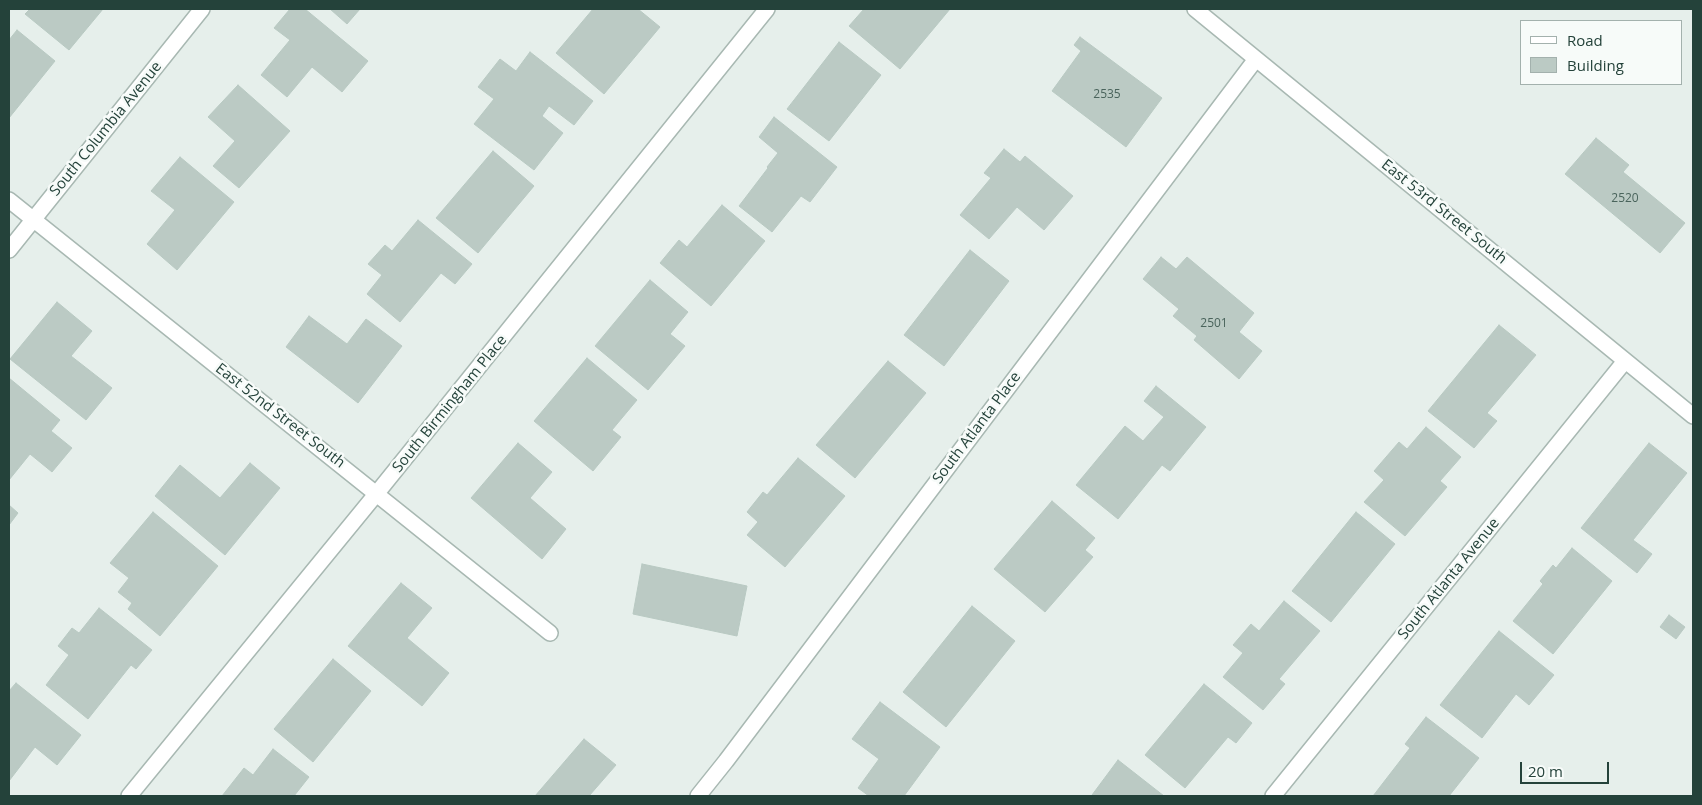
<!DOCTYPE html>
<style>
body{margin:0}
#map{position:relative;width:1702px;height:805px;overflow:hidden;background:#e6efeb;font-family:"Open Sans",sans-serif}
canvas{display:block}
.frame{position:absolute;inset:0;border:10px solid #24423a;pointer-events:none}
.legend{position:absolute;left:1520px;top:20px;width:162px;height:65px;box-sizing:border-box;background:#f7fbf9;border:1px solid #a3b1ad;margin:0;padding:6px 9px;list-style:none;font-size:15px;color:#24423a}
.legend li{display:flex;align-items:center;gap:10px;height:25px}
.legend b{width:25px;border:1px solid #a3b1ad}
.scale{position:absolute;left:1520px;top:762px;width:89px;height:22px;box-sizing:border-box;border:2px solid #24423a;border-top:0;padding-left:6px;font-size:15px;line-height:18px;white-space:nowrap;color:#24423a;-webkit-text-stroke:4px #f7fbf9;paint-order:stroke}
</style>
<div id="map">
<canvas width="1702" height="805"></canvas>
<div class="frame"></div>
<ul class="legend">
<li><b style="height:6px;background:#fff"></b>Road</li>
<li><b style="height:14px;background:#bbcac4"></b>Building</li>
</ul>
<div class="scale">20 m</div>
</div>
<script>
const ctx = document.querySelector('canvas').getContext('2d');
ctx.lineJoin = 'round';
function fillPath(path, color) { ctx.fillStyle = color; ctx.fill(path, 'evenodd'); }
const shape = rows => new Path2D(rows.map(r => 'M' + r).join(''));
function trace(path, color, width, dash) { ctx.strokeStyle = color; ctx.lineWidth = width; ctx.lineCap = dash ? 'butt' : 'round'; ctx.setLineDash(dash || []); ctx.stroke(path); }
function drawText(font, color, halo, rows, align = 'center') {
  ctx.font = font + ' "Open Sans",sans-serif'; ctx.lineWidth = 5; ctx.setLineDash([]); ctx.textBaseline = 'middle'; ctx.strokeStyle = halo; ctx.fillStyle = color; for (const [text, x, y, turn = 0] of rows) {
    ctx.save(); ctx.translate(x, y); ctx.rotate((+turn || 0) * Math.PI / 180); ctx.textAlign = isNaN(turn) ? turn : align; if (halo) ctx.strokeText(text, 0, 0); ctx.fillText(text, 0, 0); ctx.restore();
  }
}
const building = shape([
 [30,9,103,9,69,50,25,14,30,9],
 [290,9,305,9,368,61,342,92,312,67,287,97,261,75,290,40,274,28,290,9],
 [330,9,360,9,347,24,330,9],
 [593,9,638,9,660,27,604,94,556,53,593,9],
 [864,9,873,9,875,10,877,9,950,9,900,69,849,26,864,9],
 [17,30,55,61,9,118,9,40,17,30],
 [1080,37,1162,98,1126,147,1052,91,1081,51,1074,45,1080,37],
 [839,42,881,75,829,141,787,109,839,42],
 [530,52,593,101,574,125,549,106,542,116,563,133,534,170,474,124,494,99,478,87,500,59,516,71,530,52],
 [238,85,290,131,239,188,213,166,235,141,208,117,238,85],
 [774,117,837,167,810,202,801,196,772,232,739,206,768,168,767,167,778,153,759,137,774,117],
 [1596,138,1629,165,1623,172,1685,223,1660,253,1565,174,1596,138],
 [1004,149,1020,162,1025,156,1073,196,1044,230,1017,207,989,239,960,215,991,178,984,173,1004,149],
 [493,151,534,186,478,253,436,218,493,151],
 [180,157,234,202,177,270,147,244,175,210,151,191,180,157],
 [722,205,765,241,711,306,660,263,679,240,687,247,722,205],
 [418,220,472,264,455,284,441,273,400,322,367,294,382,275,368,264,385,245,392,251,418,220],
 [970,250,1009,281,944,366,904,335,970,250],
 [1161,257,1176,269,1187,257,1254,313,1239,332,1262,351,1239,379,1194,340,1197,336,1173,316,1179,309,1143,279,1161,257],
 [650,280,688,312,670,334,685,346,648,390,595,346,650,280],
 [57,302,92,331,71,356,112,388,86,420,10,359,57,302],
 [309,316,347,344,366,319,402,346,358,403,286,347,309,316],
 [1499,325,1536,355,1487,413,1497,421,1474,448,1428,411,1499,325],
 [587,358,637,400,612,430,621,437,593,471,534,421,587,358],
 [888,361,926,393,855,478,816,445,888,361],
 [9,378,60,420,51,431,72,448,52,472,30,454,9,480,9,378],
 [1156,386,1206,427,1170,471,1162,465,1118,519,1076,485,1125,426,1143,441,1164,417,1144,401,1156,386],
 [1426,427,1461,457,1440,481,1447,487,1405,536,1364,502,1384,480,1374,471,1399,442,1407,449,1426,427],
 [518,443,552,472,530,498,566,529,542,559,471,498,518,443],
 [1649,443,1687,473,1633,540,1652,554,1637,573,1581,528,1649,443],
 [798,458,845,496,785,567,747,535,758,522,747,512,763,492,767,495,798,458],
 [250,463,280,488,225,555,155,496,180,465,220,498,250,463],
 [1052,501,1095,538,1085,550,1093,557,1045,612,994,569,1052,501],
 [9,505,18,513,9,525,9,505],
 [153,512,218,566,160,636,128,609,132,603,118,592,129,578,110,563,153,512],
 [1356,512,1395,544,1331,622,1292,591,1356,512],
 [1572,548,1612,581,1553,654,1513,621,1543,584,1540,581,1553,565,1556,568,1572,548],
 [642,564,747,586,737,636,633,614,642,564],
 [401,583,432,608,407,638,449,673,422,706,348,646,401,583],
 [1284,601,1320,631,1279,679,1285,684,1263,710,1223,677,1243,653,1233,645,1251,624,1259,631,1284,601],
 [972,606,1015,641,946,727,903,692,972,606],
 [99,608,152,650,136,669,131,665,88,719,46,685,69,655,58,646,72,628,79,633,99,608],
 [1669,615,1685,627,1676,639,1660,627,1669,615],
 [1499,631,1554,675,1529,705,1516,694,1482,738,1440,705,1499,631],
 [333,659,371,691,313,762,274,729,333,659],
 [16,683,81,735,57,765,35,747,9,781,9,691,16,683],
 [1204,684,1252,723,1236,743,1228,737,1185,788,1145,755,1204,684],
 [880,702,940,747,904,796,869,796,858,788,879,759,852,739,880,702],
 [1426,717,1479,758,1449,796,1373,796,1410,748,1405,744,1426,717],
 [584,739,616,765,589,796,535,796,584,739],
 [273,749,309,777,294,796,222,796,244,768,253,775,273,749],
 [1118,760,1164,796,1094,796,1092,795,1118,760]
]);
fillPath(building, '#bbcac4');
trace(building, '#b8c9c2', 1);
const minor = shape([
 [1195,9,1693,416],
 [9,200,550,633],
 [9,250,202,9],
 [129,796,377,493,767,9],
 [698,796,726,761,1256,59],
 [1273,796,1625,361]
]);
trace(minor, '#a8b8b2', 18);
trace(minor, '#fff', 15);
drawText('12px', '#4a645c', null, [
 ["2535",1107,95],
 ["2520",1625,199],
 ["2501",1214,324]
]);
drawText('15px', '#24423a', '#f7fbf9', [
 ["South Columbia Avenue",106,129,-51],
 ["East 53rd Street South",1444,212,39],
 ["South Birmingham Place",450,404,-51],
 ["East 52nd Street South",280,416,38],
 ["South Atlanta Place",977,428,-53],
 ["South Atlanta Avenue",1449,579,-51]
]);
</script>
